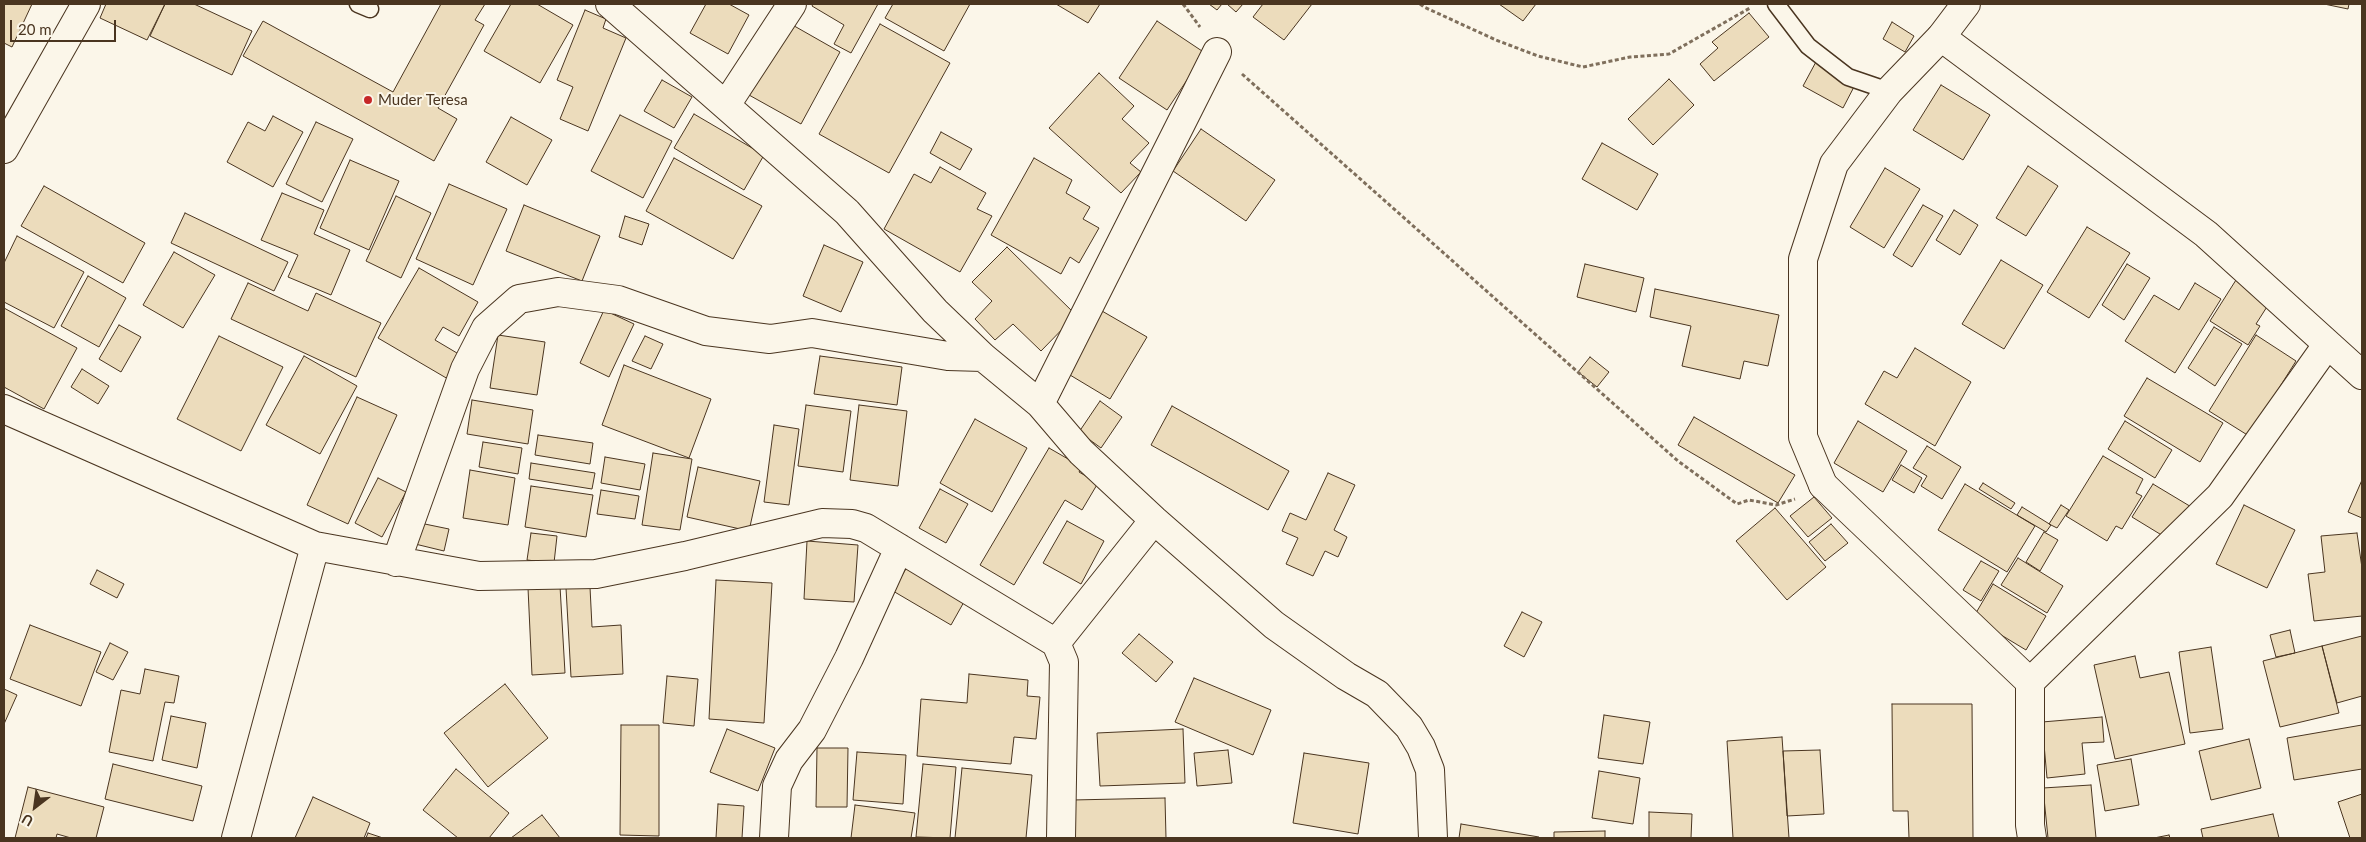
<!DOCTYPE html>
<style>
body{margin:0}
#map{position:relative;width:2366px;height:842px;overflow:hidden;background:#fbf6e9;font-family:Lato,sans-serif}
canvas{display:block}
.frame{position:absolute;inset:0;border:5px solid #4a3520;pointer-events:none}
.north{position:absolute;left:10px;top:782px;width:50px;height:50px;-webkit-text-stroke:4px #fbf6e9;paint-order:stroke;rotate:210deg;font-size:14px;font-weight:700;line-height:20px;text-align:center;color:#4a3520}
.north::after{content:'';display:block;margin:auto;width:18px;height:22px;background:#4a3520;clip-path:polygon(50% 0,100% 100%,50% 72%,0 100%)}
.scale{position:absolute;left:10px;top:20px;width:106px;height:22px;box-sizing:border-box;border:2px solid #4a3520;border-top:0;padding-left:6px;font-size:15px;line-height:18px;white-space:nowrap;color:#4a3520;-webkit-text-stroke:4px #fbf6e9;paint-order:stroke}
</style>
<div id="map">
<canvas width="2366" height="842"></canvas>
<div class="frame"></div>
<div class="north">U</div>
<div class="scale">20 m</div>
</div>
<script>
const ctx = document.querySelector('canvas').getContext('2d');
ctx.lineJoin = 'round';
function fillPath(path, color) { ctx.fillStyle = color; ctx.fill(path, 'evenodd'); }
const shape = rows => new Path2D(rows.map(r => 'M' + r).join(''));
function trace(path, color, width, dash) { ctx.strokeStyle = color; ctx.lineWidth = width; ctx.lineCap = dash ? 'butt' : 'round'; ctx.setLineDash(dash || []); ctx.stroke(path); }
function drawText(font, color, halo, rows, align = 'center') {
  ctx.font = font + ' Lato,sans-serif'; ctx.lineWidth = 4; ctx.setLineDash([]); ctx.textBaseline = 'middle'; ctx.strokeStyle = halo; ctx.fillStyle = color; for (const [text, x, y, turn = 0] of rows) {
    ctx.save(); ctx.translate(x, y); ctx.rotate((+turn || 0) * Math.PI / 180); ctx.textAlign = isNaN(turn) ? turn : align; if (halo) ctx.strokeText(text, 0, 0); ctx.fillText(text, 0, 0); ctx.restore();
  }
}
const building = shape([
 [4,4,32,4,12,47,4,43,4,4],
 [106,4,165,4,147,40,100,18,106,4],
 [165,4,194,4,252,31,232,75,150,36,165,4],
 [441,4,485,4,475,20,484,25,438,108,457,119,434,161,243,56,263,21,393,92,441,4],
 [511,4,537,4,573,25,540,83,484,51,511,4],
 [706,4,729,4,749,15,728,54,690,33,706,4],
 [813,4,878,4,851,53,834,44,844,25,812,6,813,4],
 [893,4,970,4,944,51,885,18,893,4],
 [1056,4,1100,4,1088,23,1056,4],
 [1209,4,1222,4,1217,10,1209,4],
 [1227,4,1243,4,1236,12,1227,4],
 [1263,4,1312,4,1284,40,1253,17,1263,4],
 [1499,4,1536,4,1523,21,1499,4],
 [2324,4,2349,4,2348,9,2324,4],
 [585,10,606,19,603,28,626,38,588,131,560,119,573,87,557,80,585,10],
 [1749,13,1769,37,1714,81,1700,64,1718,48,1712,42,1749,13],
 [1157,21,1205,53,1167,110,1119,78,1157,21],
 [1892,22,1914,36,1905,52,1883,39,1892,22],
 [789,23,840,52,801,124,749,95,789,23],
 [880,24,950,63,889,173,819,134,880,24],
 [1817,60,1856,83,1843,108,1803,86,1817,60],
 [1099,73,1134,106,1122,119,1149,143,1130,163,1141,172,1121,193,1049,128,1099,73],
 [1669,79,1694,105,1653,145,1628,119,1669,79],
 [662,80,692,97,674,128,644,111,662,80],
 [1941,85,1990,115,1963,160,1913,130,1941,85],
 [694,114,764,155,744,190,674,148,694,114],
 [620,115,672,141,643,198,591,171,620,115],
 [273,116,303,132,273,187,227,162,248,122,265,131,273,116],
 [511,117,552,140,527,185,486,162,511,117],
 [316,122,353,139,322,202,286,184,316,122],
 [1201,129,1275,180,1246,221,1173,171,1201,129],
 [941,132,972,149,960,170,930,153,941,132],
 [1602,143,1658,174,1637,210,1582,179,1602,143],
 [674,158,762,206,733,259,646,211,674,158],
 [1034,158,1072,180,1066,193,1090,207,1083,219,1099,228,1079,263,1070,257,1061,274,991,235,1034,158],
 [350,160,399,181,369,250,320,228,350,160],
 [2028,166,2058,186,2026,236,1996,218,2028,166],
 [940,167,986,193,977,209,992,216,960,272,884,229,914,174,931,183,940,167],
 [1885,168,1920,189,1884,248,1850,227,1885,168],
 [449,184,507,209,473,285,416,259,449,184],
 [44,186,145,243,123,283,21,226,44,186],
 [282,193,324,210,314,234,350,250,331,295,288,277,298,255,261,240,282,193],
 [396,196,431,213,401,278,366,261,396,196],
 [524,205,600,236,582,281,506,251,524,205],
 [1923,205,1943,216,1912,267,1893,255,1923,205],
 [1954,210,1978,225,1960,255,1936,240,1954,210],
 [185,213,288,262,274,291,171,243,185,213],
 [625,216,649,224,642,245,619,237,625,216],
 [2087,227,2130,253,2089,318,2047,292,2087,227],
 [17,236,84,272,54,328,4,302,4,263,17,236],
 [824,245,863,262,841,312,803,296,824,245],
 [1007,247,1076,315,1041,351,1013,324,995,340,975,319,992,301,972,282,1007,247],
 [174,252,215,275,183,328,143,305,174,252],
 [2001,260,2043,285,2004,349,1962,324,2001,260],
 [1585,264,1644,278,1636,312,1577,297,1585,264],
 [2127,264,2150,278,2124,320,2102,305,2127,264],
 [419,268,478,302,459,336,443,327,435,340,462,356,448,379,378,338,419,268],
 [88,276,126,298,99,347,61,326,88,276],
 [2236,280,2270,302,2256,324,2260,326,2248,345,2210,321,2236,280],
 [248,283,308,311,316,293,381,323,356,377,231,319,248,283],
 [2195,283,2221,299,2175,373,2125,341,2154,295,2179,310,2195,283],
 [1655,289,1779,315,1768,366,1744,361,1740,379,1682,366,1691,326,1650,317,1655,289],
 [4,308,77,348,44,409,4,387,4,308],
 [604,310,634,324,609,377,580,363,604,310],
 [1102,311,1147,337,1110,399,1065,372,1102,311],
 [119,325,141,337,121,372,99,359,119,325],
 [2214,327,2242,344,2215,386,2188,368,2214,327],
 [498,335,545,342,537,395,490,388,498,335],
 [2256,335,2296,361,2249,436,2209,411,2256,335],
 [219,336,283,367,241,451,177,419,219,336],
 [645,336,663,344,651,369,632,361,645,336],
 [1915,348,1971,382,1935,446,1865,404,1884,371,1897,378,1915,348],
 [304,356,357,386,320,454,266,425,304,356],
 [820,356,902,367,897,405,814,394,820,356],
 [1590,357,1609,372,1597,387,1578,372,1590,357],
 [624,365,711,399,689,458,602,425,624,365],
 [82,369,109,386,98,404,71,387,82,369],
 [2147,378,2223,423,2200,462,2124,416,2147,378],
 [357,397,397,415,348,524,307,505,357,397],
 [472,400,533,410,528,444,467,434,472,400],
 [1100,401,1122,417,1101,448,1079,432,1100,401],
 [806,405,851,411,843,472,798,466,806,405],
 [859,405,907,411,898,486,850,480,859,405],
 [1172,406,1289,471,1268,510,1151,445,1172,406],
 [1694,417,1795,475,1778,503,1678,445,1694,417],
 [975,419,1027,448,992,512,940,483,975,419],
 [1858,421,1907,451,1883,492,1834,463,1858,421],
 [2125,421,2172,450,2155,478,2108,449,2125,421],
 [774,425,799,429,789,505,764,502,774,425],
 [538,435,593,443,590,464,535,455,538,435],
 [483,442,522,448,518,474,479,467,483,442],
 [1927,446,1961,467,1942,499,1921,486,1927,476,1913,468,1927,446],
 [1049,448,1082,467,1079,472,1098,483,1082,510,1065,500,1014,585,980,565,1049,448],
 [653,453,692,459,680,530,642,525,653,453],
 [2103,456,2143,479,2136,493,2142,496,2122,529,2116,526,2107,541,2066,516,2103,456],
 [605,457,645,464,640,490,601,483,605,457],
 [531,463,595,473,592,489,529,479,531,463],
 [1901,465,1922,478,1914,493,1892,480,1901,465],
 [698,467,760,481,749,531,687,517,698,467],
 [470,470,515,478,508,525,463,518,470,470],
 [1328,473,1355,485,1334,530,1347,537,1338,557,1325,551,1313,576,1286,564,1298,538,1282,531,1290,513,1306,520,1328,473],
 [378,478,406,492,382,537,355,523,378,478],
 [2362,480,2362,518,2348,512,2362,480],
 [1983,483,2015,503,2011,509,1979,489,1983,483],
 [1965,484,2035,526,2007,572,1938,530,1965,484],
 [2153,484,2193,508,2173,542,2132,517,2153,484],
 [531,486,593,495,586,537,525,527,531,486],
 [940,489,968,504,946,543,919,528,940,489],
 [601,490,639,496,635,519,597,514,601,490],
 [1814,497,1832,518,1808,537,1790,516,1814,497],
 [2061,505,2069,510,2057,528,2049,524,2061,505],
 [2244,505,2295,530,2267,588,2216,564,2244,505],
 [2022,507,2051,525,2046,532,2017,515,2022,507],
 [1775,508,1826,567,1787,600,1736,541,1775,508],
 [1067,521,1104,541,1081,584,1043,563,1067,521],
 [415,522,449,529,444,551,411,543,415,522],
 [1831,524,1848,543,1825,561,1809,542,1831,524],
 [2044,532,2058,540,2040,571,2026,562,2044,532],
 [531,533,557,536,554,563,527,560,531,533],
 [2357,533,2362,568,2362,616,2314,621,2308,574,2325,572,2321,536,2357,533],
 [807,541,858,545,854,602,804,599,807,541],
 [2018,558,2063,586,2047,613,2001,585,2018,558],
 [911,560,969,593,951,625,893,591,911,560],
 [1981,561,1999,571,1981,601,1963,590,1981,561],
 [97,570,124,584,117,598,90,584,97,570],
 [716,580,772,583,764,723,709,719,716,580],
 [1993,584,2046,616,2026,650,1973,618,1993,584],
 [560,586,565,673,532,675,528,588,560,586],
 [590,587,592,627,621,625,623,674,571,677,566,588,590,587],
 [1522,612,1542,622,1524,657,1504,646,1522,612],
 [30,625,101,652,81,706,10,679,30,625],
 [2290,630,2295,653,2276,657,2270,635,2290,630],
 [1139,634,1173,662,1156,682,1122,653,1139,634],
 [2362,636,2362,696,2337,703,2322,646,2362,636],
 [110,643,128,652,113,680,96,672,110,643],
 [2322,646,2339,713,2280,727,2263,661,2322,646],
 [2211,647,2223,729,2190,733,2179,652,2211,647],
 [2135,656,2140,678,2169,672,2185,744,2115,759,2094,665,2135,656],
 [145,669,179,676,174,703,165,702,153,761,109,752,121,690,140,694,145,669],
 [969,674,1028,680,1027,696,1040,697,1036,739,1014,737,1011,764,917,756,921,699,967,703,969,674],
 [667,676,698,679,694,726,663,723,667,676],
 [1194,678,1271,710,1253,755,1175,722,1194,678],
 [505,684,548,738,488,787,444,733,505,684],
 [4,689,17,695,4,724,4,689],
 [1892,704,1972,704,1973,838,1909,838,1908,811,1893,811,1892,704],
 [1604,715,1650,722,1643,764,1598,758,1604,715],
 [171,716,206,723,197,768,162,760,171,716],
 [2102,717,2104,742,2082,743,2085,774,2047,778,2042,722,2102,717],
 [621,725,659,725,659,836,620,835,621,725],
 [2362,725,2362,769,2294,780,2287,738,2362,725],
 [727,729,775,748,758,791,710,772,727,729],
 [1183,729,1185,783,1100,786,1097,733,1183,729],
 [1782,737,1789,838,1733,838,1727,741,1782,737],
 [2249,739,2261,788,2211,800,2199,751,2249,739],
 [817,748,848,748,847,807,816,807,817,748],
 [1228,750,1232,783,1197,786,1194,753,1228,750],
 [1820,750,1824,814,1787,816,1783,751,1820,750],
 [857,752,906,755,903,804,853,800,857,752],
 [1304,753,1369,763,1358,834,1293,823,1304,753],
 [2131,759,2139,805,2105,811,2097,765,2131,759],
 [113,764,202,786,193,821,105,799,113,764],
 [923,764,956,767,950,838,916,837,923,764],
 [962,768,1032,775,1026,838,955,838,962,768],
 [456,769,509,813,489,838,458,838,423,810,456,769],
 [1599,771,1640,778,1633,824,1592,818,1599,771],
 [2091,785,2096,838,2048,838,2043,788,2091,785],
 [28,787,104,807,96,838,71,838,57,834,56,838,15,838,28,787],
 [2362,794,2362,838,2350,838,2338,802,2362,794],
 [313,797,370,823,364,838,295,838,313,797],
 [1165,798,1166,838,1073,838,1072,800,1165,798],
 [718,804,744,806,742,838,716,838,718,804],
 [855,805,915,813,911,838,851,838,855,805],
 [1649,812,1692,814,1691,838,1649,838,1649,812],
 [2273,814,2279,838,2203,838,2201,829,2273,814],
 [542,815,560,838,511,838,542,815],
 [1461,824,1539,837,1539,838,1459,838,1461,824],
 [1605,831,1605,838,1554,838,1554,832,1605,831],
 [368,833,383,838,366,838,368,833],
 [2169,835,2170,838,2154,838,2169,835]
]);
fillPath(building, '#ecdcbc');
trace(building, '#4a3520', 1);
const service = shape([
 [358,4,370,9],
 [1776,4,1808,46,1848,77,1889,91]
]);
const minor = shape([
 [610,4,847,212,935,311,983,357,1040,404,1081,452,1154,520,1274,625,1346,676,1377,694,1409,727,1421,747,1430,770,1433,838],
 [1941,37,2206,234,2362,375],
 [726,105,792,4],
 [1040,404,1217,52],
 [4,409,315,546,479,576,596,574,685,556,822,523,852,524,866,528,1056,643,1064,662,1061,838],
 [1823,485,2030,682,2220,496,2327,345],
 [396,562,465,369,486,328,519,299,558,292,618,300,706,331,770,339,812,333,948,356,983,357],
 [1056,643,1154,520],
 [2030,682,2030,825,2032,838],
 [236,838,315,546],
 [774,838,777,786,789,760,812,730,849,658,899,548]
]);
const tertiary = shape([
 [4,149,86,4],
 [1823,485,1803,437,1803,259,1834,164,1889,91,1941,37,1966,4]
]);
trace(service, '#4a3520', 19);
trace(minor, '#4a3520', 30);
trace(tertiary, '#4a3520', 30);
trace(shape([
 [1183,4,1200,27],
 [1420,4,1424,7,1496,40,1538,56,1583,67,1630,57,1669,54,1750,8],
 [1242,74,1678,461,1737,504,1749,500,1776,505,1795,499]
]), '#7f6f5c', 3, [4, 2.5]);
trace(service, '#fbf6e9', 16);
trace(minor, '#fbf6e9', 28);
trace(tertiary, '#fbf6e9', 28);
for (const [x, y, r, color] of [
 [368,100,5,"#c62828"]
]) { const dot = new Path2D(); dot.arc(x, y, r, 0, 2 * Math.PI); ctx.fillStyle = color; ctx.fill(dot); trace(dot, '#fbf6e9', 2); }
drawText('15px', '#4a3520', '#fbf6e9', [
 ["Muder Teresa",378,100]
], 'left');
</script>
